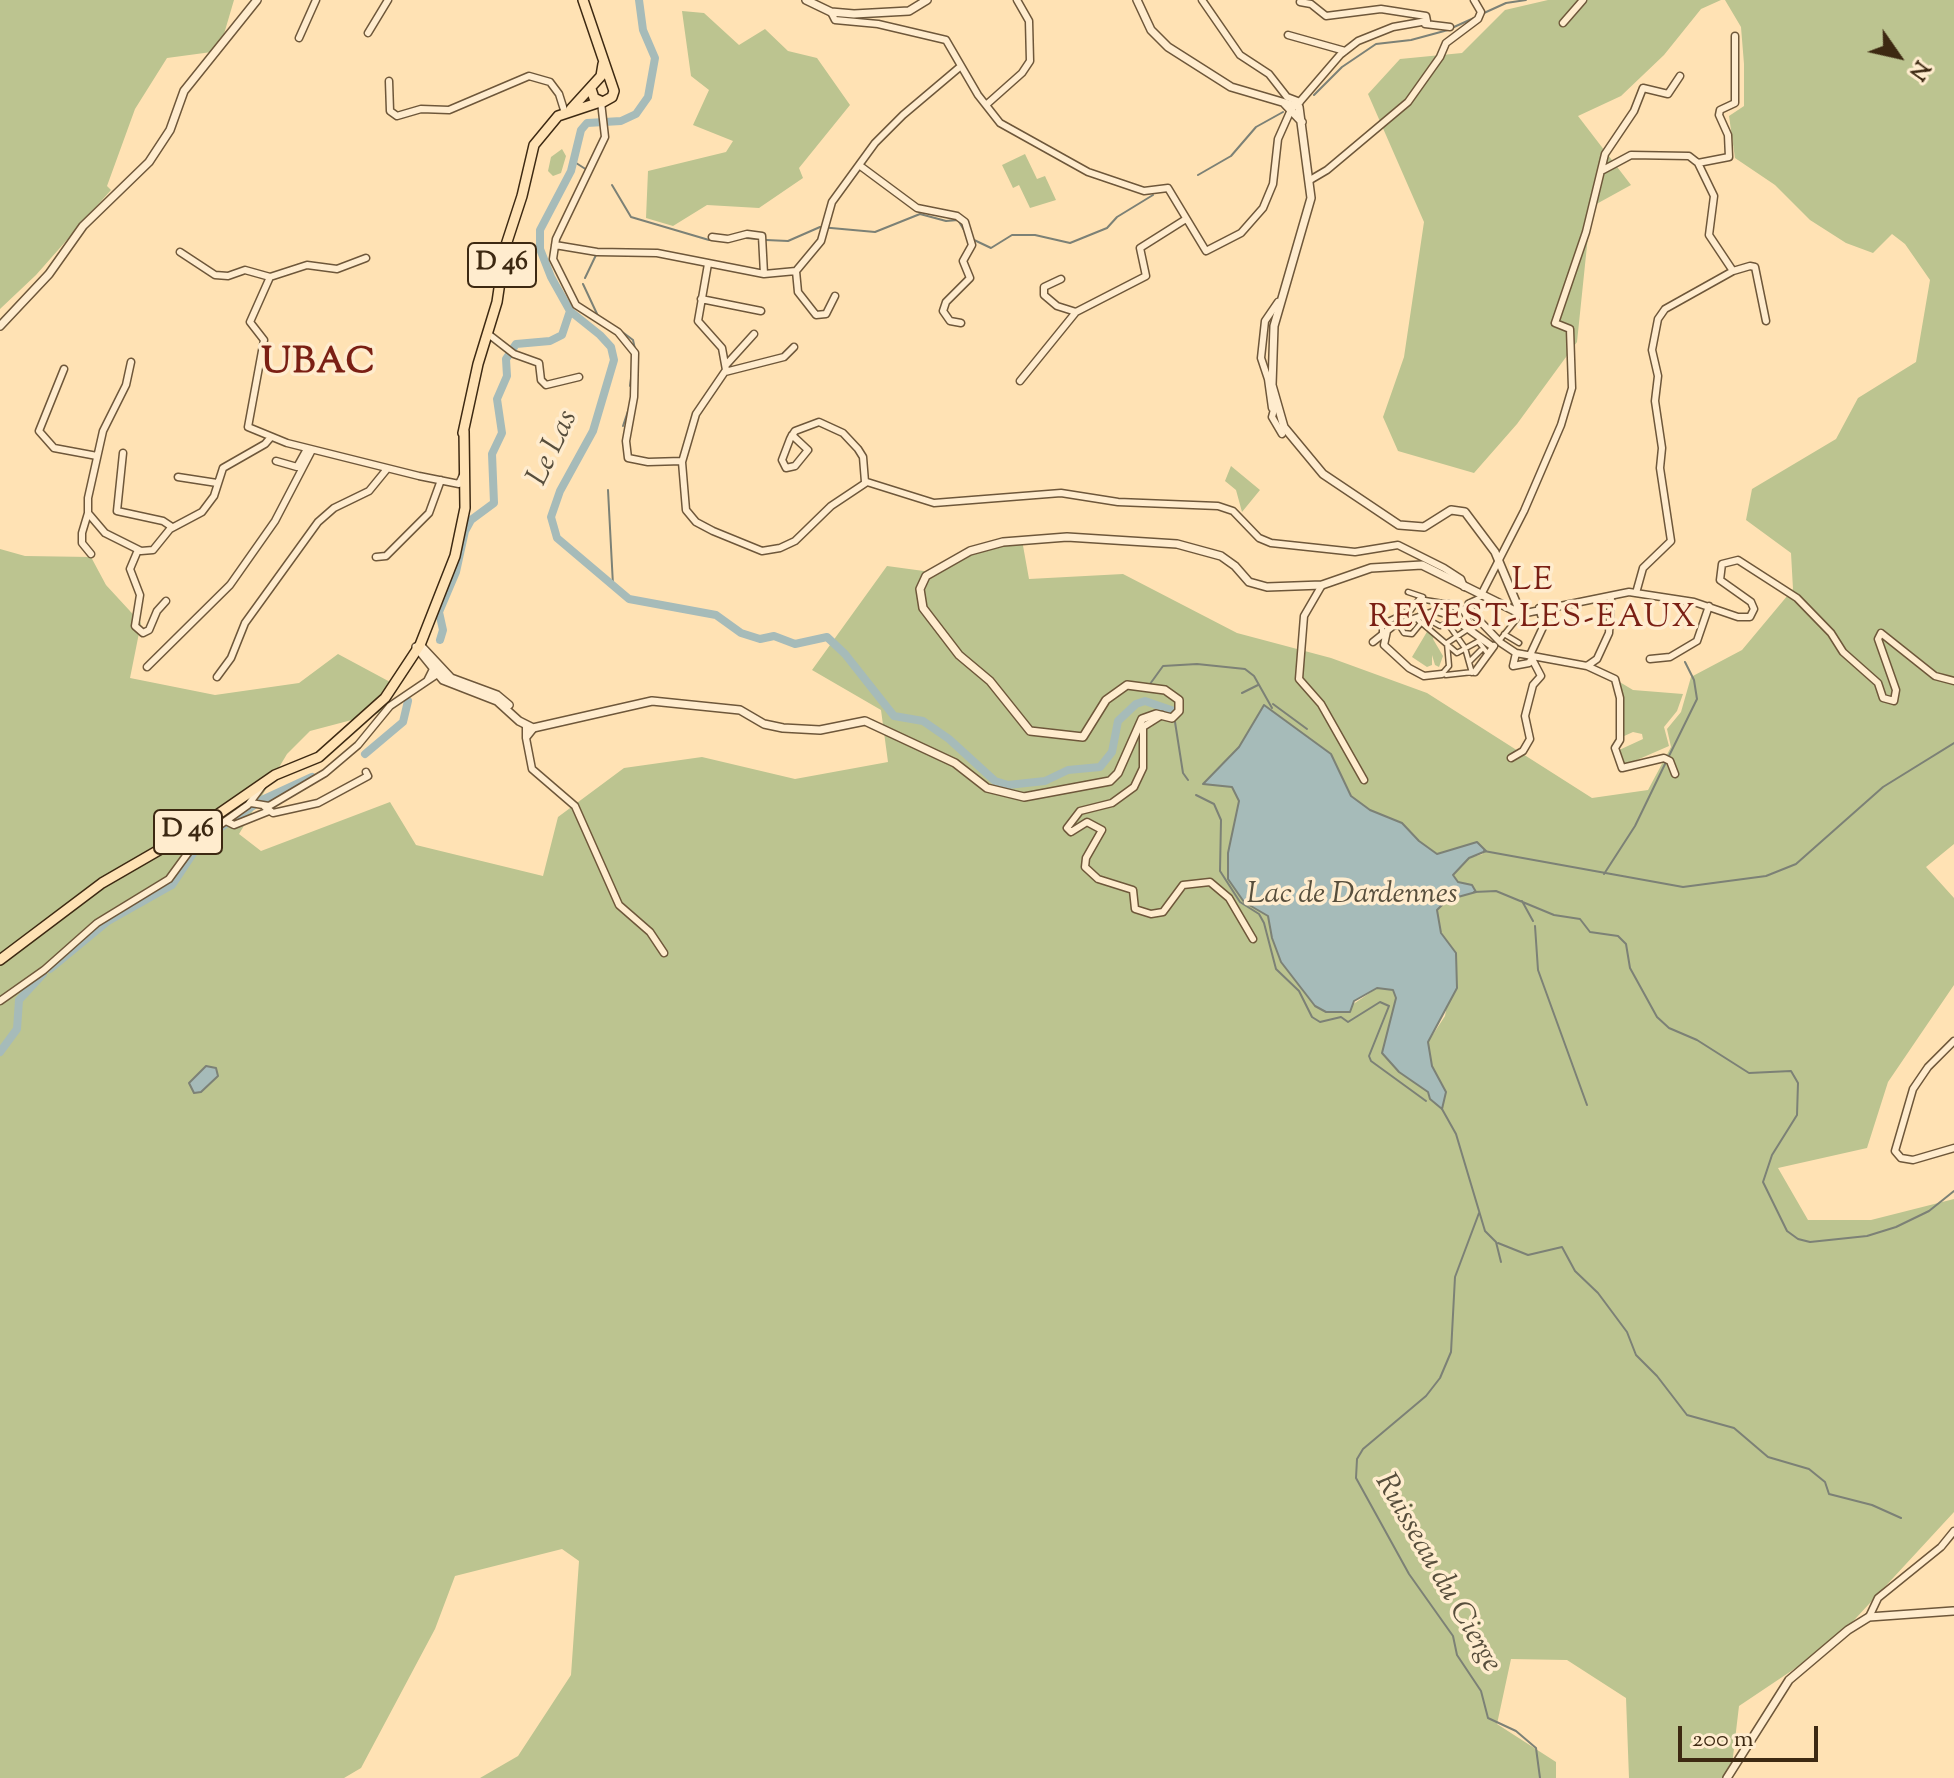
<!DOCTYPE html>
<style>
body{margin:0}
#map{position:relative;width:1954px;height:1778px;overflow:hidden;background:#ffe2b4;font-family:"Sorts Mill Goudy",serif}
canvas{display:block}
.north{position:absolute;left:1858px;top:16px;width:80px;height:80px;-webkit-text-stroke:6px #ffecce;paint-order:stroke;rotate:124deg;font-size:22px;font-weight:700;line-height:32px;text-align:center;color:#3d2912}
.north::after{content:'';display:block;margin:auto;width:28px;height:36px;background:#3d2912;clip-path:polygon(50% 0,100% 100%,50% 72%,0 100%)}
.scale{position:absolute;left:1678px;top:1726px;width:140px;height:36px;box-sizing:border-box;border:4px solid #3d2912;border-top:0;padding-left:10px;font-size:24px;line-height:28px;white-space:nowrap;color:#3d2912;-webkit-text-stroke:6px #ffecce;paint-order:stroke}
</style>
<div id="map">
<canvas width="1954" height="1778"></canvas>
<div class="north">N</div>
<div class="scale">200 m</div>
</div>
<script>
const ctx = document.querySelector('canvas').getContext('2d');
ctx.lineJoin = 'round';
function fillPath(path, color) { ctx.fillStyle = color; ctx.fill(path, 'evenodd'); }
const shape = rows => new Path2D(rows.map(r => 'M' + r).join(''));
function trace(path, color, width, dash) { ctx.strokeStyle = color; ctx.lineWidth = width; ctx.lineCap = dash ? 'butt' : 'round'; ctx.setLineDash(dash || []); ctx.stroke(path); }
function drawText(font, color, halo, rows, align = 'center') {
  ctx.font = font + ' "Sorts Mill Goudy",serif'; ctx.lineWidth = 7; ctx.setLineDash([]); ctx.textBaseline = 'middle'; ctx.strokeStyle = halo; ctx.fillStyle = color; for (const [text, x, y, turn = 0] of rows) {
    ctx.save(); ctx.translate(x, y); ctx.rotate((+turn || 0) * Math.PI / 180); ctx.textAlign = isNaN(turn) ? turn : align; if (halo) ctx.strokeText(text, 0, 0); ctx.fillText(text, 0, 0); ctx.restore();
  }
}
fillPath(shape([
 [0,0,234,0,219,51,167,58,135,109,107,186,111,190,36,275,0,309],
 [1548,0,1721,0,1701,9,1664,55,1621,96,1578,116,1631,185,1591,207,1577,342,1517,424,1474,473,1398,451,1383,417,1404,357,1424,222,1368,94,1400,59,1462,53,1505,10],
 [1725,0,1954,0,1954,844,1926,867,1954,898,1954,985,1888,1082,1867,1148,1778,1168,1808,1220,1871,1220,1954,1199,1954,1512,1833,1643,1739,1706,1732,1765,1723,1778,1629,1778,1626,1698,1567,1660,1511,1659,1497,1724,1556,1762,1556,1778,480,1778,518,1756,571,1675,579,1561,562,1549,455,1576,435,1629,361,1768,344,1778,0,1778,0,549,25,556,91,557,106,585,141,623,130,678,215,695,299,683,338,654,392,683,382,712,310,731,287,754,239,834,261,851,390,802,416,845,543,876,558,817,624,768,702,757,795,779,888,762,881,710,812,670,887,566,931,572,965,554,1022,540,1029,579,1123,574,1237,633,1331,658,1427,693,1592,798,1648,790,1671,747,1667,729,1681,712,1691,677,1742,650,1793,589,1791,553,1746,520,1752,489,1836,439,1858,398,1916,362,1930,280,1905,244,1892,234,1873,253,1846,243,1810,220,1775,185,1735,158,1729,116,1744,106,1744,64,1741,27],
 [1264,705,1331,754,1351,796,1370,810,1402,823,1419,841,1437,854,1477,842,1483,854,1469,858,1453,875,1458,882,1472,885,1475,892,1447,900,1437,910,1441,933,1456,953,1445,1016,1428,1042,1432,1066,1446,1092,1428,1092,1399,1072,1382,1053,1397,998,1393,990,1377,988,1346,1009,1326,1012,1315,1006,1272,938,1268,916,1244,902,1228,879,1228,853,1239,801,1232,787,1204,783,1239,747],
 [682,11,704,13,739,45,765,29,788,51,817,58,850,105,799,168,803,178,759,208,707,205,673,226,646,218,648,171,726,152,733,141,693,125,709,90,691,76],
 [562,149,566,156,561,173,553,176,548,171,551,157],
 [1025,154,1037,179,1045,176,1056,200,1030,208,1019,185,1013,188,1002,165],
 [1231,466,1260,490,1242,512,1236,490,1225,481],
 [1428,630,1435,634,1433,639,1443,656,1439,667,1435,665,1432,655,1432,665,1427,667,1412,657],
 [1618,681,1633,690,1683,694,1677,711,1664,727,1669,746,1623,766,1617,751,1643,739,1642,734,1633,732,1622,737]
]), '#bcc490');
const water = shape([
 [1264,705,1331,754,1351,796,1370,810,1402,823,1419,841,1437,854,1477,842,1486,851,1469,858,1453,875,1458,882,1472,885,1476,892,1447,900,1437,910,1441,933,1456,953,1457,988,1428,1042,1432,1066,1446,1092,1442,1109,1430,1099,1428,1092,1399,1072,1382,1053,1396,998,1393,990,1377,988,1354,1001,1350,1012,1326,1012,1315,1006,1281,962,1272,938,1268,916,1244,902,1228,879,1228,853,1239,801,1232,787,1203,784,1239,747,1264,705],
 [206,1066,216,1068,218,1076,201,1092,194,1093,189,1083,206,1066]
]);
fillPath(water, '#a6bbb9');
trace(water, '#7c8176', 2);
trace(shape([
 [1484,13,1506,3,1526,0],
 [1454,27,1474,18],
 [1314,95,1342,67,1376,44,1411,40,1448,30],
 [573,161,587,170],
 [1198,175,1231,156,1256,127,1283,112],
 [612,185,631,217,709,240,736,240],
 [746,238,760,239],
 [972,239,991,248,1012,235,1035,235,1070,243,1107,228,1117,217,1153,195],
 [766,240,788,241,820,227,875,232,920,214,946,221,958,220,967,235],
 [585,278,596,255],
 [583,284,598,316],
 [617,328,633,340,635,349],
 [630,386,632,371],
 [623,426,630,405],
 [608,490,613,585],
 [1150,684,1163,666,1197,664,1245,669,1254,676,1272,708],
 [1242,693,1258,685],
 [1273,704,1307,729],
 [1175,722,1183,773,1188,780],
 [1669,756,1697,699,1694,680,1685,662],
 [1196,795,1214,804,1221,820,1220,871,1240,902,1259,914,1264,923,1276,969,1299,991,1312,1017,1320,1022,1341,1017,1348,1022,1380,1002,1389,1006,1369,1056,1371,1061,1426,1101],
 [1484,851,1683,887,1766,876,1796,864,1883,787,1954,743],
 [1604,874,1635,826,1666,762],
 [1474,892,1496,891,1554,915,1580,919,1590,932,1618,936,1626,944,1630,968,1657,1017,1669,1028,1697,1040,1749,1073,1791,1071,1798,1083,1797,1115,1772,1155,1763,1182,1787,1231,1798,1239,1810,1242,1867,1236,1896,1227,1929,1211,1954,1191],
 [1522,901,1533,921],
 [1535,926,1538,970,1587,1105],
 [1442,1109,1456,1134,1485,1231,1496,1242,1501,1262],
 [1479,1213,1455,1277,1451,1352,1440,1378,1426,1396,1363,1449,1357,1459,1356,1478,1409,1574,1453,1636,1457,1655,1481,1691,1488,1718,1516,1731,1536,1748,1540,1778],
 [1498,1243,1528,1255,1562,1247,1575,1271,1598,1293,1627,1332,1636,1355,1657,1376,1687,1415,1734,1428,1768,1457,1809,1469,1825,1482,1829,1494,1872,1505,1901,1518]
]), '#7c8176', 2);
trace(shape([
 [639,0,643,30,655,58,648,97,636,114,621,121,587,123,581,130,571,171,540,230,540,249,551,277,570,311,600,335,611,347,614,360,593,431,560,491,551,517,557,538,629,599,716,615,741,633,760,639,774,636,795,644,827,637,845,654,894,716,923,721,949,739,995,781,1008,785,1045,781,1068,770,1100,767,1112,752,1118,721,1136,704,1145,701,1174,711],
 [440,640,443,630,439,612,456,572,465,531,471,520,494,503,492,454,502,433,497,399,507,376,506,359,516,344,550,341,562,335,570,311],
 [365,754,403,722,408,701],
 [172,885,202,840,262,800,312,777],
 [50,969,108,921,170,886],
 [0,1052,17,1029,19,1000,43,974]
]), '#a6bbb9', 8);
const pedestrian = shape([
 [1408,592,1423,597],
 [1463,611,1474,633],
 [1475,614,1468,603,1483,596],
 [1451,617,1448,624,1465,648,1472,673],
 [1429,620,1440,626,1448,623],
 [1423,624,1457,653,1477,642],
 [1399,625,1404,633,1412,634,1421,623,1417,619],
 [1504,634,1519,643],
 [1382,635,1382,624,1411,610,1419,599,1449,604],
 [1478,641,1488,654],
 [1499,641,1520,615],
 [1470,661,1481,650],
 [1442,674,1449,666,1447,643,1468,629],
 [1446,675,1473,672]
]);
const minor = shape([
 [1202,0,1240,55,1269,74,1287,97,1300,102],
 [831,12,835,20,878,24,946,40,978,95,1000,123,1088,172,1144,191,1168,188,1206,251,1241,233,1263,208,1273,184,1278,139,1290,112],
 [1563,23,1583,0],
 [1425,24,1450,27],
 [368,33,388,0],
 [1288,35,1345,51],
 [299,38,316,0],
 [389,81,390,111,397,116,421,109,449,110,529,76,550,82,559,94,565,113],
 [601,102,605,137,556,239,553,259,576,305,618,332,635,353,634,397,626,441,628,458,648,462,682,461],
 [986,105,1022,73,1030,61,1029,21,1017,0],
 [1297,105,1340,55,1358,41,1393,27,1427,21,1426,16,1381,9,1326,16,1311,4,1300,2],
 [1698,163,1729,157,1728,135,1719,115,1720,110,1735,103,1735,36],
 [859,165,917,208,957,216,965,222,972,245,963,261,970,278,946,302,943,311,950,321,961,323],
 [1603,170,1631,155,1689,156,1698,163,1714,196,1709,235,1733,271],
 [1310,180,1327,170,1408,102,1440,57,1446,43,1478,19,1481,12,1474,0],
 [712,237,728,239,747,234,762,236,764,274],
 [555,245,597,252,657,253,764,274,796,271,821,241,832,202,875,143,903,115,961,66],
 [180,252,215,275,228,276,245,270,270,277],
 [366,258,337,269,307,265,270,277,250,322,264,340,248,427,287,443,419,476,459,484,463,475],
 [708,264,698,321,722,348,726,370,696,414,682,462,686,510,696,522,713,531,762,551,780,548,795,541,831,506,867,482,934,503,1061,493,1118,502,1218,506,1233,511,1259,538,1271,543,1355,552,1398,545,1444,568,1461,579,1464,587],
 [796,271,798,292,816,315,826,314,835,296],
 [1061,279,1044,287,1044,295,1057,306,1076,312],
 [701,299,761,311],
 [487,333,514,354,539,363,541,380,546,385,579,377],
 [131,362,126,385,103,431,88,498,88,513,105,533,141,551,153,550,170,529,202,512,214,496,223,468,265,444,271,437],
 [726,365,754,334],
 [64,369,39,431,54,448,97,456],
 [725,372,784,357,794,347],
 [1020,381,1076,312,1146,276,1140,248,1186,219],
 [1275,406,1272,417,1282,434],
 [1272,408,1268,379,1261,358,1265,321,1278,302],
 [792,435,808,450,795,466,786,468,782,460,790,439,792,435,793,434,795,431,819,422,843,433,858,449,863,457,865,482],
 [123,453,117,511,163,521,172,527],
 [276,461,297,467,307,449],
 [178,477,217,483],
 [88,513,82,533,82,543,91,554],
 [138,550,130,569,140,595,135,626,143,633,149,630,157,611,166,601],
 [376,557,386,556,429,513,441,480],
 [1322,585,1304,616,1299,679,1321,704,1364,780],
 [1636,593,1643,568,1671,541,1660,468,1662,448,1655,401,1658,376,1652,350,1658,319,1665,309,1733,271,1750,266,1755,267,1766,321],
 [1481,595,1524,511,1561,425,1572,388,1570,329,1555,323,1586,232,1605,154,1634,111,1643,88,1668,94,1680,76],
 [1449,604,1474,615,1501,643,1516,653,1587,666,1615,679,1620,698,1620,740,1615,748,1622,768,1664,758,1670,761,1675,774],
 [1521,614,1629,592,1694,602,1738,617,1750,617,1754,609,1751,602,1720,580,1722,564,1738,560,1797,598,1831,633,1843,652,1878,683,1883,698,1894,701,1896,690,1878,639,1881,633,1935,676,1954,681],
 [1387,631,1384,645,1409,668,1424,676,1442,674],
 [1373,642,1393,626,1436,611,1449,615,1493,647],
 [1516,653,1513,666,1529,663,1533,657],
 [1530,655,1544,625,1539,608],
 [1650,659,1670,657,1697,641,1709,606],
 [1587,666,1597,659,1609,633,1611,597],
 [147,667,230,585,275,521,312,450],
 [434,667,427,681,442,671],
 [1475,672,1494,646],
 [217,677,231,658,245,623,318,522,334,508,369,491,387,469],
 [1162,715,1143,727,1143,768,1134,787,1112,803,1080,811,1067,828,1071,832,1087,822,1102,830,1086,858,1085,867,1098,879,1133,890,1135,909,1151,914,1163,912,1183,885,1210,882,1229,898,1253,939],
 [526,725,526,738,534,728],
 [526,738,532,769,575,806,619,905,650,932,664,953],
 [1511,758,1523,751,1530,739,1525,716,1533,685,1541,676,1530,655],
 [251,803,269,806,325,773,358,745,390,706,427,681],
 [265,807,273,813,318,803,368,776,366,772],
 [226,821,234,825,269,811],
 [0,1001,44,970,97,923,169,879,196,842,248,805,263,785],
 [1954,1041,1928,1067,1913,1089,1895,1151,1901,1158,1913,1160,1954,1148],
 [1869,1617,1878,1598,1941,1547,1954,1531]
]);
const tertiary = shape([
 [806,0,831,12,854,14,909,11,927,0],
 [1137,0,1151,30,1168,47,1231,87,1299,107,1311,198,1274,326,1272,385,1284,427,1323,474,1399,525,1424,527,1451,510,1465,512,1495,552,1521,614],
 [1284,103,1302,122],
 [0,326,49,274,83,226,149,162,170,130,184,91,257,0],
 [416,647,421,646,451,678,497,695,509,705],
 [417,648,443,680,497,701,519,721,533,728,652,701,740,710,764,724,783,728,820,730,865,721,955,763,987,788,1024,797,1110,781,1118,773,1142,719,1156,714,1172,718,1179,711,1179,700,1165,690,1127,685,1106,700,1083,737,1030,731,990,681,959,655,923,608,920,589,926,576,970,551,1003,542,1067,537,1177,544,1221,556,1235,566,1249,582,1267,587,1322,585,1371,568,1422,565,1521,614],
 [1727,1778,1789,1680,1848,1630,1869,1617,1953,1611]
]);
const primary = shape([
 [583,0,614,91,612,97,603,102,594,98,591,89],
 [571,109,601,76,603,64],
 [463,433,478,364,497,302,505,248,522,196,534,145,558,116,600,102],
 [0,960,102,883,204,824,275,775,319,757,385,698,420,645,455,556,465,508,464,431]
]);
trace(pedestrian, '#6e573a', 7);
trace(minor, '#6e573a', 9);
trace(tertiary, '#6e573a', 10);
trace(primary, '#3d2912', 12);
trace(pedestrian, '#ffecce', 4);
trace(minor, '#ffecce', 6);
trace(tertiary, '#ffecce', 7);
trace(primary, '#ffe2b4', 9);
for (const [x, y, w] of [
 [502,265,68],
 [188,832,68]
]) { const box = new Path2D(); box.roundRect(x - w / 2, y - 22, w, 44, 6); ctx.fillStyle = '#ffecce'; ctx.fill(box); trace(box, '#3d2912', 2); }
drawText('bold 26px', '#3d2912', null, [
 ["D 46",502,265],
 ["D 46",188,832]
]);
drawText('italic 30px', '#574e3c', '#ffecce', [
 ["Le Las",555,449,-65],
 ["Lac de Dardennes",1352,897],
 ["Ruisseau du Cierge",1436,1574,60]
]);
ctx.letterSpacing = '2px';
drawText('32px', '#7a1f14', '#ffecce', [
 ["LE",1533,584],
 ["REVEST-LES-EAUX",1533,621]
]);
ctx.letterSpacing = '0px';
ctx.letterSpacing = '2px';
drawText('bold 36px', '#7a1f14', '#ffecce', [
 ["UBAC",319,366]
]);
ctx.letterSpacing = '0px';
</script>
